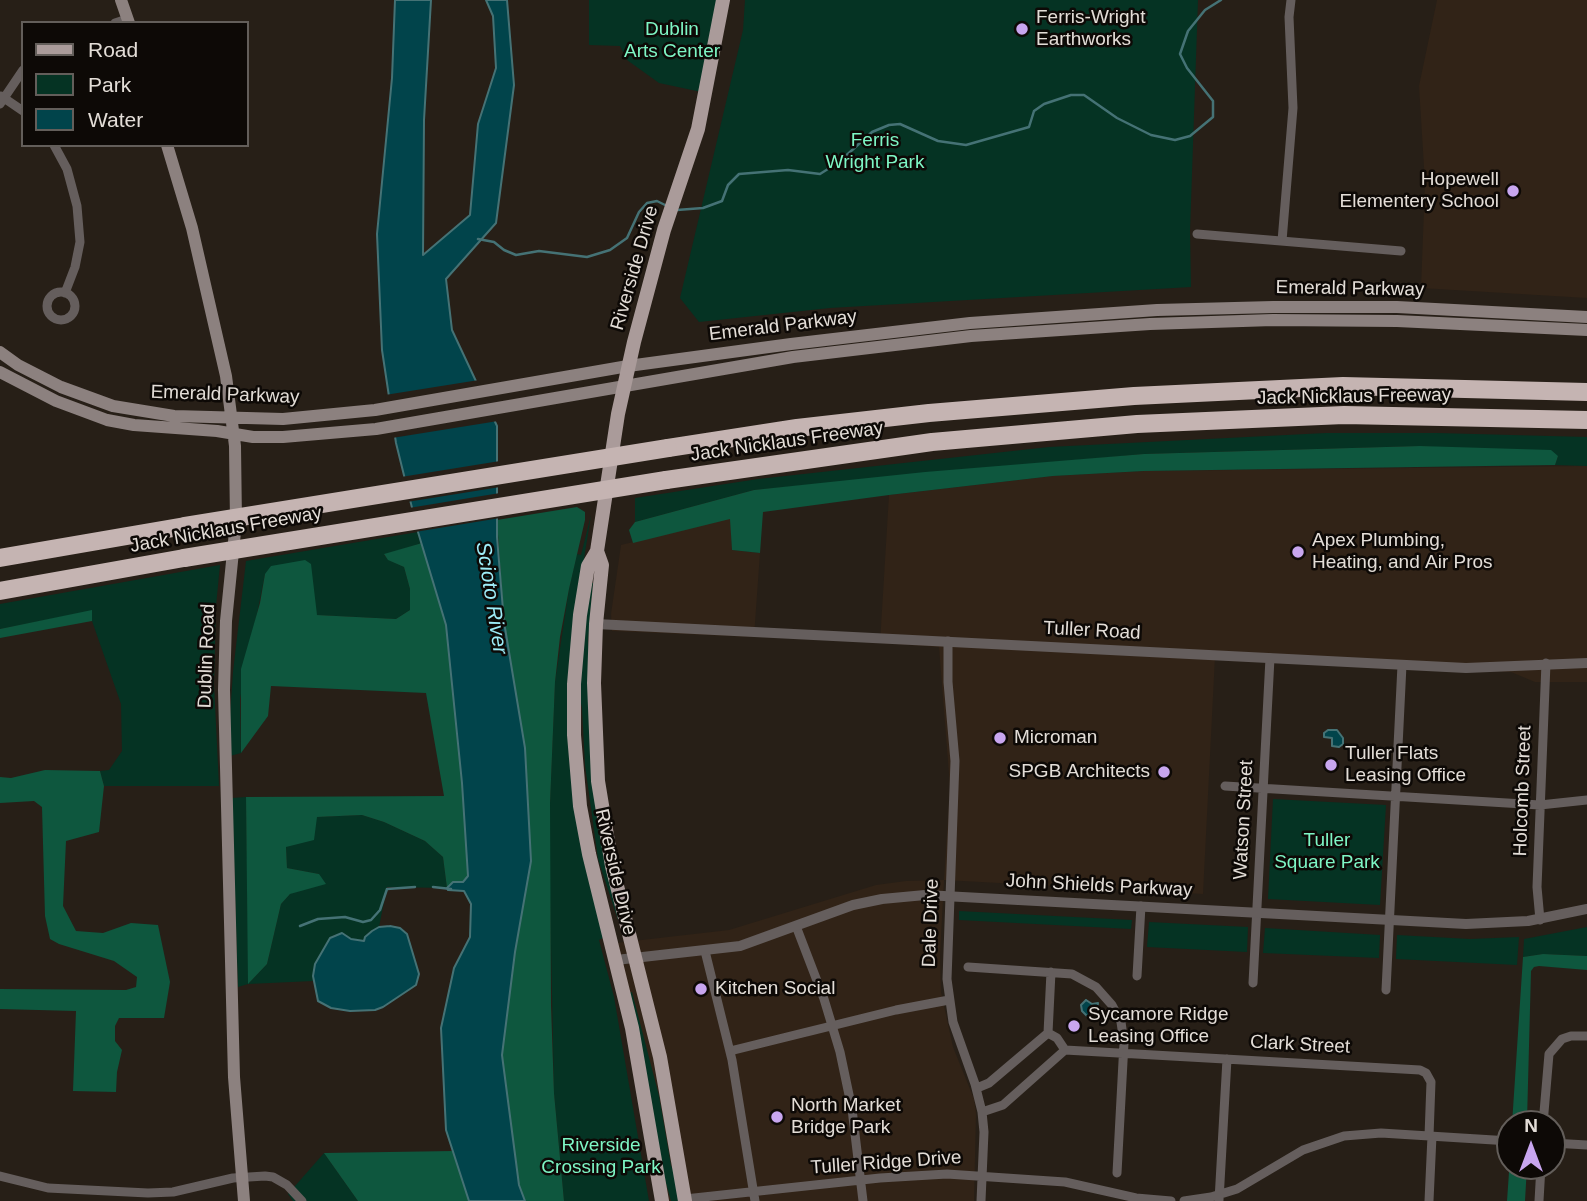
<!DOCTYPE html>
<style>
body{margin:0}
#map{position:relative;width:1587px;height:1201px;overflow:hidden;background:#271f17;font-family:Helvetica,sans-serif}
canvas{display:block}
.legend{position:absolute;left:21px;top:21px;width:228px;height:126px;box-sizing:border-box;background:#0d0906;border:2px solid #635e5a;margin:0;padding:9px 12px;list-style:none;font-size:21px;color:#e3ddd7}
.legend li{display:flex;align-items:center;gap:14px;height:35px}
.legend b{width:35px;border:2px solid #635e5a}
.north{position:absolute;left:1496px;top:1110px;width:70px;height:70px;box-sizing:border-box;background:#0d0906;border:2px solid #635e5a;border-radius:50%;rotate:0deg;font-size:19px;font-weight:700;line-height:28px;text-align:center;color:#e3ddd7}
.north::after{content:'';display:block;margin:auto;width:24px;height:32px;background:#c8a6ef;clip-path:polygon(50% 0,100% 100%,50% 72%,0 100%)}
</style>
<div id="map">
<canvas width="1587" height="1201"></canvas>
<ul class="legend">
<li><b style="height:9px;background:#aa9b9a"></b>Road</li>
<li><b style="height:19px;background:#053323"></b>Park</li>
<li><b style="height:19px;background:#01444b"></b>Water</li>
</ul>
<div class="north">N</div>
</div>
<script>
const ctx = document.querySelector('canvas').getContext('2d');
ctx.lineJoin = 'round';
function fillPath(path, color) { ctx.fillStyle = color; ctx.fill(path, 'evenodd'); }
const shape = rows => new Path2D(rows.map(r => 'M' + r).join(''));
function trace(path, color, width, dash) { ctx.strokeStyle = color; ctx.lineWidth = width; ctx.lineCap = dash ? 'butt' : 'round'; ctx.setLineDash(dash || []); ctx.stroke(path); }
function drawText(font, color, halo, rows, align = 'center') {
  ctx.font = font + ' Helvetica,sans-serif'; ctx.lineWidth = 5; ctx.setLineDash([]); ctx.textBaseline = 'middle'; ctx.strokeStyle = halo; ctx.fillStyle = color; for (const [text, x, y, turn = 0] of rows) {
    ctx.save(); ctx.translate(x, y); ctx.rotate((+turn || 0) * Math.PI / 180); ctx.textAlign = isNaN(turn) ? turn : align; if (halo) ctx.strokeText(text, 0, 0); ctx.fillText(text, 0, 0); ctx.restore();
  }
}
fillPath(shape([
 [1437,0,1587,0,1587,298,1421,288,1425,183,1419,86],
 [1587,466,1587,682,1535,682,1511,672,1215,657,1203,894,944,880,940,956,941,992,953,1047,974,1099,976,1113,974,1201,657,1201,639,1089,607,944,729,930,876,885,906,881,944,880,950,787,939,647,880,643,889,495,1053,476,1144,471],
 [731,518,732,550,760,553,754,637,612,631,611,614,621,545]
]), '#312317');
fillPath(shape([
 [589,0,723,0,706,93,659,83,627,60,620,46,589,45],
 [745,0,1198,0,1190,231,1191,287,830,308,699,322,680,298,743,30],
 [1326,433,1437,433,1587,437,1587,466,1555,465,1558,456,1420,446,1144,454,754,490,635,522,635,498,758,479,1049,447],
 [591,515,575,615,568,681,605,937,599,940,614,997,649,1201,564,1201,554,1093,550,895,550,804,555,682,569,589,577,554,581,555],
 [418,532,422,543,384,555,389,560,404,567,410,589,410,610,396,619,317,615,265,574,240,699,241,753,230,756,230,716,233,672,246,561],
 [220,565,216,606,214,684,219,786,104,786,100,771,109,770,122,751,121,704,92,621,92,611,0,629,0,604],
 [590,583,593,583,588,642,621,919,618,920,598,859,585,765,582,708,578,690],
 [246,797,249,983,267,964,281,904,290,894,319,874,287,868,286,847,317,817,362,815,384,822,425,841,443,857,447,888,387,887,379,927,368,933,364,941,351,939,344,934,334,935,330,938,313,976,313,981,248,984,238,987,232,798],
 [1273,799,1386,805,1380,905,1268,899],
 [959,911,1132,920,1131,929,959,920],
 [1149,922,1248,927,1247,952,1147,947],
 [1587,927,1587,956,1543,954,1523,957,1524,939],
 [1265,928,1380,935,1379,958,1263,953],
 [1397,935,1470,939,1519,937,1517,965,1396,959],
 [632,992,659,1096,671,1165,679,1184,681,1201,671,1201,662,1169,629,993],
 [324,1153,358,1201,293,1201,288,1194]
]), '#053323');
fillPath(shape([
 [1420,446,1551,450,1558,456,1555,465,1144,471,1053,476,889,495,763,512,760,553,732,550,730,519,633,543,629,530,635,522,754,490,925,472,1144,454],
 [577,507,585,512,585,520,569,589,560,637,555,682,550,804,551,1005,554,1093,564,1201,525,1201,519,1185,502,1055,515,952,531,861,525,749,504,622,497,520],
 [422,543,446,625,462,783,468,876,463,882,453,883,447,888,443,857,425,841,384,822,362,815,317,817,314,840,286,847,287,868,319,874,326,884,290,894,281,904,267,964,248,984,246,797,444,796,426,693,271,686,268,716,241,753,241,669,260,603,265,574,271,566,305,560,311,564,317,615,396,619,410,610,410,589,404,567,388,560,384,554],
 [92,610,92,621,0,638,0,629],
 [45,770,100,771,104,786,99,832,66,841,63,906,76,931,103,933,131,923,158,925,170,982,164,1018,119,1018,115,1026,115,1041,122,1050,117,1072,116,1092,73,1091,76,1011,0,1009,0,989,126,990,136,987,137,977,114,961,59,944,50,939,45,916,42,807,34,801,0,803,0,777,11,778],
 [1543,954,1587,956,1587,970,1539,966,1534,967,1531,971,1527,1121,1525,1124,1512,1124,1523,957],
 [453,1151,469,1201,358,1201,324,1153],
 [1510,1158,1510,1166,1527,1166,1525,1201,1507,1201]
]), '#0e573e');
const water = shape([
 [395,0,431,0,424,120,423,255,470,215,478,124,496,68,493,16,486,0,507,0,514,85,496,223,446,279,452,330,497,426,497,537,504,622,525,748,531,861,515,952,502,1055,519,1185,525,1201,469,1201,446,1130,441,1028,454,968,470,937,471,904,464,891,448,890,447,888,453,882,463,882,468,876,462,783,446,625,418,532,396,443,382,350,377,234,392,78,395,0],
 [1328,730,1337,730,1343,738,1343,744,1339,747,1332,746,1332,738,1324,737,1324,733,1328,730],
 [390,926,400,928,407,934,419,974,416,985,383,1007,375,1010,350,1011,331,1008,318,1001,313,976,315,964,330,938,342,933,351,939,364,941,365,937,372,931,379,927,390,926],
 [1086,1000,1092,1004,1098,1003,1097,1009,1099,1015,1094,1019,1088,1017,1082,1011,1081,1005,1086,1000]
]);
fillPath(water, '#01444b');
trace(water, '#457275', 2);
fillPath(shape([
 [479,380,498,421,392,438,385,395],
 [500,461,500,487,407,502,401,477],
 [500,493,500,518,415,532,409,508]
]), '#271f17');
trace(shape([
 [677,210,703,208,722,201,728,185,739,174,788,170,820,174,839,162,872,132,889,125,900,124,938,141,966,145,1029,127,1034,111,1044,104,1071,95,1084,95,1117,118,1151,135,1175,140,1190,136,1213,117,1213,101,1187,68,1180,54,1188,31,1205,10,1221,0],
 [478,239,494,242,504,250,516,255,539,251,587,257,610,250,627,238,639,212,647,203,657,201,667,206],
 [433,887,451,889],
 [300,926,318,919,345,917,363,922,371,920,380,910,387,889,415,887]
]), '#457275', 2.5);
trace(shape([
 [115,23,127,19],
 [1,96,23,111],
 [0,104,23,70],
 [54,145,67,169,77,206,80,242,75,267,65,293],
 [1197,234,1401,251],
 [1282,241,1293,108,1289,17,1291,0],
 '47 306a14 14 0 1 1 28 0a14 14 0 1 1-28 0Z',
 [948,641,948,682,955,761,947,979,953,1022,975,1084,982,1112,984,1132,981,1201],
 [1225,786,1540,805,1587,800],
 [1540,920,1537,887,1546,663],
 [796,926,824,999,840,1052,852,1109,863,1201],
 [705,951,732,1060,755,1201],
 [968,967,1072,974,1096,987,1112,1005,1121,1022,1124,1043,1117,1173],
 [1137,976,1141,906],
 [1253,983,1270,658],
 [1386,990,1402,665],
 [1048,1033,1051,972],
 [1048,1033,1057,1038,1065,1050],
 [1065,1050,1420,1070,1426,1073,1431,1082,1429,1136],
 [730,1051,896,1010,949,1000],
 [977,1088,989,1083,1048,1033],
 [982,1112,1003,1105,1065,1050],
 [1543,1124,1549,1054,1562,1039,1571,1036,1587,1036],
 [1552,1143,1587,1145],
 [0,1176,48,1188,148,1193,173,1192,233,1178,265,1176,273,1177,287,1185,302,1201],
 [685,1199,880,1178,947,1174,1065,1182,1136,1198,1171,1201],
 [1219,1200,1227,1059],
 [1184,1201,1211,1197,1237,1189,1303,1150,1344,1136,1381,1133,1510,1141],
 [1429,1201,1432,1136],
 [1539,1201,1541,1166]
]), '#655e5d', 9);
trace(shape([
 [596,624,1466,668,1587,663],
 [616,960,740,946,853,905,882,899,925,895,1466,924,1528,921,1587,909]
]), '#655e5d', 10);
trace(shape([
 [121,0,129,23],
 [167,145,192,228,226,376,235,446,236,522,226,621,224,690,234,1077,244,1201],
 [0,352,18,365,61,387,113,406,174,416,283,419,375,410,628,366,791,344,970,323,1157,310,1273,307,1397,307,1587,317],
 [0,372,56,401,107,420,134,425,217,431,253,437,283,437,376,429,793,357,971,336,1150,324,1273,320,1397,321,1587,330]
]), '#8c817f', 12);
trace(shape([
 [597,551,602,565,596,624,594,683,598,781,612,866,660,1057,685,1201],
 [662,1201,632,1028,589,854,580,806,574,735,574,684,580,615,588,566,597,551,618,414,634,342,664,230,698,129,723,0]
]), '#aa9b9a', 14);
trace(shape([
 [668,448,797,428,929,413,1134,396,1343,386,1587,392],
 [666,480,932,442,1137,424,1344,415,1587,420],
 [0,558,185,526],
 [0,591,184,558]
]), '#c5b4b2', 18);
trace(shape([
 [185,526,668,448],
 [184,558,666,480]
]), '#c5b4b2', 18);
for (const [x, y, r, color] of [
 [1022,29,7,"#c8a6ef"],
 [1513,191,7,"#c8a6ef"],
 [1298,552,7,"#c8a6ef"],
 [1000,738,7,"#c8a6ef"],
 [1331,765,7,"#c8a6ef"],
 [1164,772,7,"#c8a6ef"],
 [701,989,7,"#c8a6ef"],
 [1074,1026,7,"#c8a6ef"],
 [777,1117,7,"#c8a6ef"]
]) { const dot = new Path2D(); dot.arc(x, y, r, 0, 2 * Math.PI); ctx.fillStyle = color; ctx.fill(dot); trace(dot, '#0d0906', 2.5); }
drawText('19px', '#e3ddd7', '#0d0906', [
 ["Ferris-Wright",1036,18],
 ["Earthworks",1036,40],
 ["Hopewell",1499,180,"right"],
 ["Elementery School",1499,202,"right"],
 ["Apex Plumbing,",1312,541],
 ["Heating, and Air Pros",1312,563],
 ["Microman",1014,738],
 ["Tuller Flats",1345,754],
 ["Leasing Office",1345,776],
 ["SPGB Architects",1150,772,"right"],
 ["Kitchen Social",715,989],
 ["Sycamore Ridge",1088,1015],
 ["Leasing Office",1088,1037],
 ["North Market",791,1106],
 ["Bridge Park",791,1128]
], 'left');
drawText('19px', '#7ef6c5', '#0d0906', [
 ["Dublin",672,30],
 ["Arts Center",672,52],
 ["Ferris",875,141],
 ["Wright Park",875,163],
 ["Tuller",1327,841],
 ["Square Park",1327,863],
 ["Riverside",601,1146],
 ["Crossing Park",601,1168]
]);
drawText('19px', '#e3ddd7', '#0d0906', [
 ["Riverside Drive",635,268,-74],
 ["Emerald Parkway",1350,289,1],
 ["Emerald Parkway",783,326,-7],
 ["Emerald Parkway",225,395,2],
 ["Jack Nicklaus Freeway",1354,397,-1],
 ["Jack Nicklaus Freeway",787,442,-8],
 ["Jack Nicklaus Freeway",226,530,-10],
 ["Tuller Road",1092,631,3],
 ["Dublin Road",207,656,-88],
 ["Holcomb Street",1523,791,-88],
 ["Watson Street",1244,820,-87],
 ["Riverside Drive",615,872,77],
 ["John Shields Parkway",1099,886,3],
 ["Dale Drive",931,923,-88],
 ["Clark Street",1300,1045,3],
 ["Tuller Ridge Drive",886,1163,-4]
]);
drawText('italic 21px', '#9eedf8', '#0d0906', [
 ["Scioto River",491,598,81]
]);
</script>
